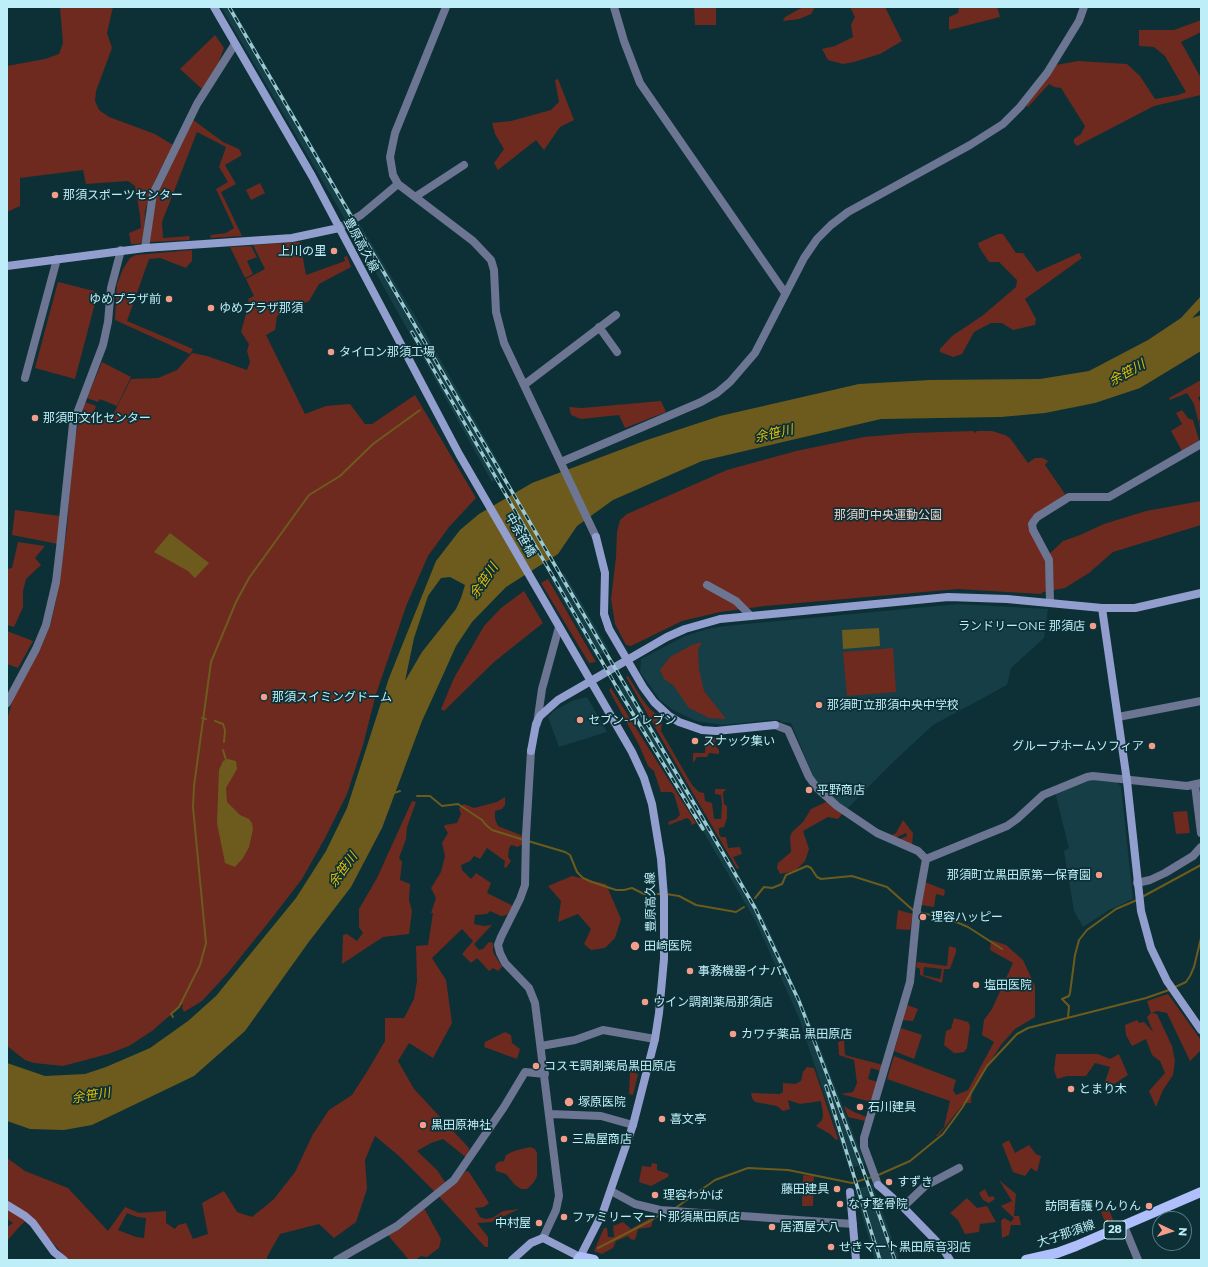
<!DOCTYPE html>
<meta charset="utf-8">
<style>
body{margin:0}
#map{position:relative;width:1208px;height:1267px;overflow:hidden;background:#0c3036;font-family:Montserrat,sans-serif}
canvas{display:block}
.frame{position:absolute;inset:0;border:8px solid #beeff9;pointer-events:none}
.north{position:absolute;left:1152px;top:1211px;width:40px;height:40px;box-sizing:border-box;background:#0c3036;border:1px solid #537c84;border-radius:50%;rotate:94deg;font-size:11px;font-weight:700;line-height:16px;text-align:center;color:#beeff9}
.north::after{content:'';display:block;margin:auto;width:14px;height:18px;background:#f49d8b;clip-path:polygon(50% 0,100% 100%,50% 72%,0 100%)}
</style>
<div id="map">
<canvas width="1208" height="1267"></canvas>
<div class="frame"></div>
<div class="north">N</div>
</div>
<script>
const ctx = document.querySelector('canvas').getContext('2d');
ctx.lineJoin = 'round';
function fillPath(path, color) { ctx.fillStyle = color; ctx.fill(path, 'evenodd'); }
const shape = rows => new Path2D(rows.map(r => 'M' + r).join(''));
function trace(path, color, width, dash) { ctx.strokeStyle = color; ctx.lineWidth = width; ctx.lineCap = dash ? 'butt' : 'round'; ctx.setLineDash(dash || []); ctx.stroke(path); }
function drawText(font, color, halo, rows, align = 'center') {
  ctx.font = font + ' Montserrat,"Noto Sans JP",sans-serif'; ctx.lineWidth = 3.5; ctx.setLineDash([]); ctx.textBaseline = 'middle'; ctx.strokeStyle = halo; ctx.fillStyle = color; for (const [text, x, y, turn = 0] of rows) {
    ctx.save(); ctx.translate(x, y); ctx.rotate((+turn || 0) * Math.PI / 180); ctx.textAlign = isNaN(turn) ? turn : align; if (halo) ctx.strokeText(text, 0, 0); ctx.fillText(text, 0, 0); ctx.restore();
  }
}
fillPath(shape([
 [221,7,232,7,354,216,346,221],
 [359,223,423,329,506,475,492,482,351,228],
 [564,573,609,650,596,657,551,580],
 [958,604,1048,609,1044,638,1011,668,1007,685,933,725,890,765,847,809,822,788,814,778,791,723,781,722,780,720,771,720,722,725,696,721,673,710,660,700,640,672,641,659,685,636,707,629,725,626],
 [626,682,763,917,807,1014,865,1164,849,1168,799,1018,766,944,755,920,703,831,615,688],
 [587,697,607,732,559,747,548,717,555,710,574,700],
 [1093,779,1116,782,1121,786,1133,899,1109,910,1083,927,1074,911,1064,851,1069,848,1055,792],
 [872,1184,899,1257,891,1260,875,1260,855,1190]
]), '#163e46');
fillPath(shape([
 [60,7,113,7,107,33,112,48,96,91,95,101,99,110,109,117,155,134,173,145,155,180,145,211,144,242,137,244,131,244,129,233,141,228,140,215,135,186,128,181,86,184,83,170,20,178,20,206,7,212,7,66,45,59,59,54,63,43],
 [694,7,716,7,716,25,695,25],
 [803,7,815,7,811,14,799,19,783,21,785,17],
 [850,7,885,7,902,41,880,54,854,62,843,64,828,60,822,49,835,46,853,37,851,25,855,17],
 [959,7,997,7,1000,17,949,30,949,17,958,13],
 [1201,20,1201,32,1181,42,1201,78,1201,95,1154,106,1077,146,1074,143,1074,139,1081,134,1085,126,1061,88,1054,87,1049,84,1028,107,1026,105,1056,65,1078,61,1127,64,1140,76,1155,99,1178,95,1186,92,1165,56,1154,47,1139,46,1139,30,1174,30],
 [215,35,224,48,218,64,202,89,180,69],
 [558,79,574,120,560,127,544,150,536,140,498,170,494,163,504,149,495,134,492,123,511,121,551,110,559,102,555,80],
 [192,119,223,142,239,149,242,155,225,165,236,184,221,192,242,236,211,238,210,235,226,233,234,228,216,189,228,182,219,167,226,147,197,132,162,222,163,238,190,236,189,240,149,242,157,196],
 [260,183,265,193,251,200,246,190],
 [998,234,1003,234,1016,253,1023,253,1037,272,1079,253,1082,258,1025,299,1036,319,1035,325,1013,330,1002,323,991,323,974,332,962,354,953,357,940,352,940,349,952,336,982,316,1016,287,1017,280,999,262,989,262,979,247,978,243],
 [300,242,306,275,345,261,344,257,347,256,351,267,319,284,309,301,277,316,275,330,266,335,305,414,326,406,350,404,365,424,372,424,415,395,476,498,449,527,428,556,407,604,376,694,363,745,347,794,325,838,302,879,272,918,227,974,202,1001,184,1012,182,1008,183,1004,152,1031,129,1046,108,1054,63,1066,34,1063,25,1060,7,1046,7,720,14,695,43,643,51,623,57,596,67,528,73,446,80,417,85,402,96,406,91,420,100,418,110,421,131,379,158,378,177,370,192,353,207,356,247,370,250,362,247,351,249,344,241,332,247,310,250,306,248,299,254,296,246,279,265,269,253,245],
 [251,246,257,257,247,261,253,274,245,278,230,247],
 [192,250,192,261,186,268,160,258,149,259,127,321,193,349,190,354,115,320,117,284,123,269,130,258,136,255],
 [58,282,98,292,75,379,35,368],
 [102,362,131,377,117,406,100,399,98,402,87,398],
 [1201,380,1201,395,1198,398,1201,403,1201,419,1199,420,1201,432,1194,404,1187,393,1170,400,1169,398],
 [661,401,666,412,625,428,619,415,581,419,571,415,569,407,582,408],
 [1182,410,1188,418,1193,420,1199,440,1182,451,1171,431,1182,424,1176,413],
 [973,431,975,433,977,431,992,431,1005,435,1010,438,1028,463,1035,458,1043,458,1048,461,1045,465,1065,494,1033,519,1046,557,1063,541,1080,535,1104,524,1146,511,1201,501,1201,525,1113,552,1089,573,1065,588,1043,592,1041,594,958,589,765,606,720,612,682,621,631,646,626,645,615,624,611,599,616,557,617,532,620,520,627,514,727,470,796,451,864,437,910,433],
 [15,510,60,516,58,544,12,535],
 [18,542,45,546,35,558,41,565,26,579,23,591,23,607,14,627,7,625,7,569,12,568],
 [548,579,596,662,589,663,541,583],
 [524,591,543,623,494,662,444,711,441,709,454,678,484,626,501,608],
 [7,631,33,641,18,668,7,664],
 [702,642,698,649,699,669,704,691,726,719,709,718,689,708,673,685,664,679,660,670,670,657,692,645],
 [893,648,896,692,847,696,843,652],
 [628,676,642,699,650,709,662,719,661,731,692,785,699,792,704,793,705,801,712,803,714,819,721,819,722,804,721,795,715,794,715,789,726,789,723,793,724,804,727,806,727,818,724,827,719,828,719,834,721,837,726,837,728,848,740,847,742,854,733,857,739,868,737,869,683,776,626,677],
 [611,688,644,741,696,823,692,825,690,820,687,818,669,825,668,822,676,819,680,815,674,794,671,792,661,792,654,771,648,766,639,745,609,690],
 [706,737,716,737,715,745,719,750,719,754,709,753,707,757,697,757,693,763,693,753,705,753],
 [505,797,505,805,502,809,495,811,495,819,498,826,523,836,522,844,518,847,511,845,509,848,508,857,511,861,506,868,504,867,505,861,487,848,480,859,474,856,470,861,461,865,462,870,471,879,476,873,491,883,487,893,513,906,507,915,501,916,490,911,487,914,475,915,474,924,484,926,492,925,474,944,479,950,483,949,489,942,493,943,493,952,502,967,498,971,493,968,489,971,477,958,471,963,462,954,473,941,462,929,432,958,446,980,452,1023,433,1058,409,1043,398,1061,414,1089,469,1148,468,1159,443,1139,431,1143,417,1151,437,1170,449,1188,466,1171,469,1172,489,1203,484,1207,475,1208,480,1217,485,1219,492,1218,503,1211,519,1209,492,1222,477,1223,488,1237,488,1247,485,1247,434,1191,399,1156,375,1136,365,1160,367,1189,356,1222,334,1238,319,1224,280,1234,267,1257,267,1260,68,1260,30,1217,19,1227,7,1241,7,1227,13,1223,7,1219,7,1158,25,1171,68,1188,108,1231,125,1207,139,1213,166,1211,166,1223,175,1229,178,1225,186,1223,193,1239,208,1234,202,1203,224,1191,237,1212,252,1217,274,1199,295,1172,313,1134,329,1110,352,1095,368,1070,385,1041,385,1018,404,1018,414,999,417,981,416,946,428,945,433,913,431,913,436,898,431,888,441,872,445,856,442,843,448,833,444,827,445,825,457,823,461,814,459,808,464,804,474,808,497,802],
 [127,1213,137,1217,146,1218,144,1238,136,1237,118,1230],
 [412,801,416,802,407,827,406,839,399,858,402,862,400,880,410,884,409,900,412,911,409,934,383,937,342,964,343,935,347,934,357,941,363,933,359,927,359,909,377,878],
 [828,801,842,814,838,819,828,817,803,831,809,849,805,861,795,871,780,874,777,868,778,863,791,852,790,837,792,832,803,822,811,809],
 [1187,811,1190,833,1176,834,1173,812],
 [903,820,913,833,912,845,900,839,907,836,906,833,895,838,886,835,887,833,892,835,896,833],
 [572,876,606,884,621,919,615,938,605,948,591,950,584,944,591,929,578,914,558,922,561,901,548,886],
 [925,882,945,890,944,896,936,894,934,907,921,905],
 [898,910,913,914,910,930,896,929],
 [991,940,1006,945,1023,960,1035,986,1035,1017,1015,1029,1001,1045,972,1090,971,1103,964,1103,938,1136,936,1136,944,1127,950,1101,887,1079,894,1056,956,1080,953,1090,956,1095,968,1090,994,1042,982,1035,984,1020,992,1009,1013,963,990,950],
 [949,946,956,948,956,952,950,969,944,969,942,983,920,975,920,969,916,967,917,962,947,966],
 [924,967,942,969,940,979,923,975],
 [1168,994,1201,1040,1201,1050,1190,1061,1167,1013,1157,1011,1152,1013,1157,1014,1172,1046,1175,1061,1173,1075,1163,1090,1156,1107,1149,1091,1165,1073,1160,1061,1152,1055,1146,1039,1132,1046,1126,1035,1125,1025,1137,1020,1139,1023,1144,1022,1153,1032,1147,1017,1151,1013,1147,1001],
 [907,1005,918,1009,913,1021,902,1020],
 [954,1018,968,1022,970,1026,967,1048,964,1052,958,1053,954,1053,944,1045,946,1031,951,1029],
 [901,1028,922,1035,914,1059,894,1051],
 [505,1032,511,1035,512,1043,520,1049,517,1059,484,1047,485,1042],
 [844,1040,845,1055,883,1065,881,1071,871,1068,868,1079,878,1082,871,1102,841,1094,853,1092,857,1083,854,1060,839,1055,838,1042],
 [1056,1054,1098,1054,1110,1059,1119,1054,1128,1075,1114,1084,1107,1084,1105,1082,1110,1067,1095,1063,1086,1076,1067,1076,1057,1079,1054,1070],
 [807,1067,814,1068,838,1139,836,1140,830,1134,816,1126,822,1120,823,1115,821,1101,800,1104,788,1100,790,1109,783,1111,777,1106,755,1102,752,1098,751,1093,780,1094,783,1092,783,1083,795,1084,801,1081,803,1072],
 [630,1072,638,1074,633,1095,629,1094],
 [844,1106,854,1112,867,1117,865,1121,848,1117],
 [1009,1140,1015,1153,1029,1145,1036,1154,1041,1156,1037,1172,1031,1168,1025,1176,1013,1172,1002,1144],
 [530,1147,535,1149,537,1153,537,1176,534,1182,527,1189,521,1189,515,1185,506,1174,496,1171,495,1166,498,1162,504,1161,506,1155,514,1151],
 [652,1163,657,1164,657,1170,669,1174,668,1177,651,1186,639,1182,642,1166,651,1167],
 [803,1175,814,1176,813,1206,802,1206],
 [999,1180,1016,1194,1014,1216,1019,1216,1021,1225,1011,1225,1009,1235,1002,1238,1001,1221,1004,1218,1011,1222,1014,1218,1001,1206,1012,1201],
 [985,1189,989,1197,993,1196,995,1199,989,1203,983,1200,979,1193],
 [967,1198,977,1208,987,1206,996,1222,980,1224,979,1232,965,1234,958,1220,950,1213],
 [424,1208,441,1239,439,1248,427,1257,421,1256,415,1260,409,1260,387,1234],
 [1109,1210,1115,1224,1107,1227,1101,1212],
 [652,1217,654,1217,651,1227,638,1229,635,1240,630,1239,628,1236,616,1241,613,1248,602,1254,594,1251,604,1228,607,1228,608,1237,614,1237,613,1226,623,1222,631,1229]
]), '#6e2a1e');
fillPath(shape([
 [1201,296,1201,309,1192,318,1201,315,1201,351,1140,388,1095,403,1045,413,1001,417,881,419,702,461,613,500,577,526,558,554,506,587,472,622,456,646,443,675,422,721,382,828,351,887,308,943,245,1031,194,1076,92,1125,64,1130,30,1129,7,1121,7,1063,45,1076,85,1074,106,1067,150,1048,188,1021,216,996,296,898,326,851,347,808,389,678,436,561,460,530,479,514,532,483,644,441,720,416,859,384,930,380,1040,379,1089,371,1148,340,1181,318],
 [450,577,465,585,461,598,456,609,422,652,405,681,414,638,428,596,441,578],
 [170,533,209,563,195,578,188,571,154,552],
 [879,628,880,646,843,649,842,630],
 [228,759,236,761,237,769,226,788,227,802,240,815,249,819,252,823,253,829,249,847,243,858,235,867,225,863,217,823,219,770,223,761]
]), '#6d5b1e');
trace(shape([
 [202,718,206,719],
 [215,721,223,724,225,730,224,742],
 [223,750,226,760],
 [394,793,400,791],
 [417,796,430,796,442,806,458,804,482,820,486,825,492,830,524,840],
 [528,841,565,852,570,855,577,872,583,878,592,882,616,890,624,890,632,888,644,894,661,894],
 [666,894,679,896,696,905,736,912,744,907],
 [1142,897,1201,865],
 [755,898,764,887,772,888,782,884,786,875,807,866,811,868,817,877,821,879,852,876,887,887,914,911],
 [919,912,954,921,968,927,1002,949],
 [1173,988,1186,982,1190,976,1194,967,1201,938],
 [173,1017,171,1014,179,1007,200,965,206,943,193,807,194,786,211,662,236,602,249,578,309,495,340,476,373,444,420,410],
 [1068,1018,1069,1006,1062,999,1069,996,1070,993,1075,955,1079,940,1087,930,1116,909,1137,900],
 [876,1176,910,1161,943,1134,962,1108,987,1066,1017,1034,1028,1028,1146,998,1169,990],
 [674,1209,715,1180,748,1168,788,1170,852,1183,872,1177],
 [598,1248,650,1221,661,1214,669,1213],
 [562,1260,563,1260]
]), '#6d5b1e', 2);
trace(shape([
 [446,7,395,133,390,157,393,175,398,184,473,241,491,260,494,270,496,312,504,343,596,537],
 [614,7,624,41,640,83,785,293],
 [415,197,464,165],
 [339,228,361,215,398,184],
 [145,248,153,194,197,104,235,44],
 [599,327,617,352],
 [25,378,57,259],
 [524,385,616,315],
 [561,462,701,402,717,393,730,382,755,353,804,258,817,239,831,225,848,212,970,145,1003,124,1020,107,1047,73,1079,21,1084,7],
 [707,585,736,601,751,616],
 [1050,602,1049,560,1033,530,1032,524,1037,517,1069,497,1109,497,1201,444],
 [7,703,36,649,46,625,56,582,60,548,73,424,103,345,108,322,111,288,121,250],
 [1118,717,1201,701],
 [537,724,542,689,559,627],
 [775,725,788,730,809,777,817,788,837,806,877,833,918,851,926,859,917,909,910,982,864,1138,864,1147,878,1185],
 [531,751,526,835,525,885,520,899,501,937,498,945,500,953,505,963,529,988,535,1003,559,1196,556,1210,543,1238],
 [1195,785,1201,833],
 [926,859,1007,826,1017,819,1043,795,1087,777,1093,776,1187,786,1201,783],
 [1137,883,1150,880,1165,873,1193,856,1201,847],
 [541,1046,575,1040,603,1030,655,1039],
 [550,1114,601,1116,633,1125],
 [611,1191,635,1204,660,1210,853,1224],
 [903,1207,925,1186,959,1168],
 [1124,1226,1138,1260],
 [337,1260,397,1226,454,1180,504,1107,525,1072,545,1074]
]), '#6c7592', 8);
trace(shape([
 [214,7,312,176,459,454,632,752,644,778,652,804,661,859,664,897,664,959,659,1013,655,1039,633,1125,603,1212,580,1257,543,1238,531,1243,512,1260],
 [7,266,145,248,292,238,339,228],
 [596,537,605,573,604,614,609,629,643,687,654,702,669,716,679,722,702,730,716,731,775,725],
 [1102,608,1127,781,1141,911,1151,948,1167,981,1201,1030],
 [531,751,536,724,540,716,558,700,667,637,685,629,720,619,948,597,1007,599,1102,608,1135,608,1201,593],
 [878,1185,903,1207,942,1247,950,1260],
 [850,1192,856,1260],
 [7,1205,25,1216,33,1223,54,1252,64,1260]
]), '#929fce', 8);
trace(shape([
 [578,1260,580,1257,594,1260],
 [1026,1260,1057,1253,1076,1246,1201,1192]
]), '#aebffc', 10);
const rail = shape([
 [229,7,755,908,799,1001,862,1167,895,1260],
 [412,332,616,686,703,829],
 [826,1086,880,1260]
]);
trace(rail, '#9bcad3', 3.5);
trace(rail, '#0c3036', 2, [6]);
for (const [x, y, r, color] of [
 [55,195,4,"#f49d8b"],
 [334,251,4,"#f49d8b"],
 [169,299,4,"#f49d8b"],
 [211,308,4,"#f49d8b"],
 [331,352,4,"#f49d8b"],
 [35,418,4,"#f49d8b"],
 [1093,626,4,"#f49d8b"],
 [264,697,4,"#f49d8b"],
 [819,705,4,"#f49d8b"],
 [580,720,4,"#f49d8b"],
 [695,741,4,"#f49d8b"],
 [1152,746,4,"#f49d8b"],
 [809,790,4,"#f49d8b"],
 [1099,875,4,"#f49d8b"],
 [923,917,4,"#f49d8b"],
 [635,946,5,"#f49d8b"],
 [690,971,4,"#f49d8b"],
 [976,985,4,"#f49d8b"],
 [645,1002,4,"#f49d8b"],
 [733,1034,4,"#f49d8b"],
 [536,1066,4,"#f49d8b"],
 [1071,1089,4,"#f49d8b"],
 [569,1102,5,"#f49d8b"],
 [860,1107,4,"#f49d8b"],
 [662,1119,4,"#f49d8b"],
 [423,1125,4,"#f49d8b"],
 [564,1139,4,"#f49d8b"],
 [889,1182,4,"#f49d8b"],
 [837,1189,4,"#f49d8b"],
 [655,1195,4,"#f49d8b"],
 [840,1204,4,"#f49d8b"],
 [1149,1206,4,"#f49d8b"],
 [564,1217,4,"#f49d8b"],
 [539,1223,4,"#f49d8b"],
 [772,1227,4,"#f49d8b"],
 [831,1247,4,"#f49d8b"]
]) { const dot = new Path2D(); dot.arc(x, y, r, 0, 2 * Math.PI); ctx.fillStyle = color; ctx.fill(dot); trace(dot, '#0c3036', 1.5); }
for (const [x, y, w] of [
 [1115,1230,22]
]) { const box = new Path2D(); box.roundRect(x - w / 2, y - 9, w, 18, 3); ctx.fillStyle = '#0c3036'; ctx.fill(box); trace(box, '#beeff9', 1); }
drawText('bold 11px', '#beeff9', null, [
 ["28",1115,1230]
]);
drawText('12px', '#beeff9', '#0c3036', [
 ["那須スポーツセンター",63,195],
 ["上川の里",326,251,"right"],
 ["ゆめプラザ前",161,299,"right"],
 ["ゆめプラザ那須",219,308],
 ["タイロン那須工場",339,352],
 ["那須町文化センター",43,418],
 ["ランドリーONE 那須店",1085,626,"right"],
 ["那須スイミングドーム",272,697],
 ["那須町立那須中央中学校",827,705],
 ["セブン-イレブン",588,720],
 ["スナック集い",703,741],
 ["グループホームソフィア",1144,746,"right"],
 ["平野商店",817,790],
 ["那須町立黒田原第一保育園",1091,875,"right"],
 ["理容ハッピー",931,917],
 ["田崎医院",644,946],
 ["事務機器イナバ",698,971],
 ["塩田医院",984,985],
 ["ウイン調剤薬局那須店",653,1002],
 ["カワチ薬品 黒田原店",741,1034],
 ["コスモ調剤薬局黒田原店",544,1066],
 ["とまり木",1079,1089],
 ["塚原医院",578,1102],
 ["石川建具",868,1107],
 ["喜文亭",670,1119],
 ["黒田原神社",431,1125],
 ["三島屋商店",572,1139],
 ["すずき",897,1182],
 ["藤田建具",829,1189,"right"],
 ["理容わかば",663,1195],
 ["なす整骨院",848,1204],
 ["訪問看護りんりん",1141,1206,"right"],
 ["ファミリーマート那須黒田原店",572,1217],
 ["中村屋",531,1223,"right"],
 ["居酒屋大八",780,1227],
 ["せきマート黒田原音羽店",839,1247]
], 'left');
drawText('12px', '#beeff9', '#0c3036', [
 ["豊原高久線",361,245,62],
 ["中余笹橋",520,535,60],
 ["豊原高久線",651,902,-91],
 ["大子那須線",1066,1234,-19]
]);
drawText('12px', '#eed2cc', '#0c3036', [
 ["那須町中央運動公園",888,515]
]);
drawText('italic 13px', '#e7bd02', '#0c3036', [
 ["余笹川",1127,373,-29],
 ["余笹川",774,434,-13],
 ["余笹川",484,581,-55],
 ["余笹川",343,870,-54],
 ["余笹川",91,1096,-9]
]);
</script>
